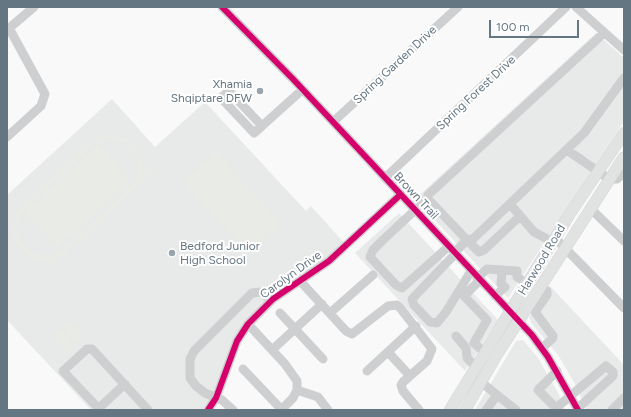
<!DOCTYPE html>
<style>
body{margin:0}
#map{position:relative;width:631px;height:417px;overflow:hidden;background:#f9f9f9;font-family:Figtree,sans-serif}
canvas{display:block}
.frame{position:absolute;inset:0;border:8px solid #657683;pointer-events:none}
.scale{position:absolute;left:489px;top:20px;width:90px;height:18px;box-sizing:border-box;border:2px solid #657683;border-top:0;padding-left:5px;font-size:12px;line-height:14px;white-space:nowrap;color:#657683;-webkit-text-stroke:3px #fff;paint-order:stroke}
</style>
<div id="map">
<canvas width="631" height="417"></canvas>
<div class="frame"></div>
<div class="scale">100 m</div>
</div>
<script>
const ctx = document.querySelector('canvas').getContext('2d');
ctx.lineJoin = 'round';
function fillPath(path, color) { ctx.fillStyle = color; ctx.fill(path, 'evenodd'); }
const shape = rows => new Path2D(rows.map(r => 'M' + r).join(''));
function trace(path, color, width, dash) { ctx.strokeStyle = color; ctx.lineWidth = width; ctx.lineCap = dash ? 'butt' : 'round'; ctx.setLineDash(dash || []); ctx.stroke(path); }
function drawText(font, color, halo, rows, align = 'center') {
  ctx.font = font + ' Figtree,sans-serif'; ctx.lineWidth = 4; ctx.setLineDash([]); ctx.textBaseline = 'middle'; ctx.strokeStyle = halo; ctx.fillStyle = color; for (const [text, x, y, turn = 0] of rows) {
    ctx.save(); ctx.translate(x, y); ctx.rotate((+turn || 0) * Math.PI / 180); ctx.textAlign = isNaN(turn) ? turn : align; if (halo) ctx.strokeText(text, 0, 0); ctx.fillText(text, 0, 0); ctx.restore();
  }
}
fillPath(shape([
 [596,33,624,58,624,121,508,298,415,199],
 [112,99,155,147,205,102,306,211,311,206,347,246,248,324,208,410,91,410,7,320,7,195],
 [399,213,498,320,465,371,355,253],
 [550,286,624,365,624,410,587,410,575,384,558,355,532,324,529,317],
 [523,340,538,358,558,393,565,410,475,410,516,341]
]), '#e8e9e9');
fillPath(shape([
 [115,134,127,139,138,149,143,163,142,177,151,169,154,172,47,270,44,267,51,260,39,260,31,258,24,253,15,241,12,227,17,211,90,142,103,135],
 [112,138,128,144,138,157,138,173,132,186,58,253,43,256,29,251,21,243,17,233,18,221,24,209,94,144,100,140],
 [98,145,131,181,57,248,24,213],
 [216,152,281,223,248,252,183,182],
 [70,321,85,337,77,344,63,328],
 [60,330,74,346,67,353,52,337]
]), '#e8ebe6');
const major = shape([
 [450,410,569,215,624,133],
 [465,410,496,356,624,157]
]);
trace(major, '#d5d6d7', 12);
trace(shape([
 [222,7,293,79,532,335,548,357,578,410],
 [576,7,624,50],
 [7,30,34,7],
 [604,33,428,195,428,199,467,240,473,239,584,133,624,78],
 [333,122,458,7],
 [262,126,254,133,221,98,229,91,262,126,302,90],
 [7,137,41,106,45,94,9,28],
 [567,150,609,179,617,179,624,172],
 [385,178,566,7],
 [428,198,384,239,373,250,370,257,396,285,402,288,448,247],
 [510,204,534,232,553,242],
 [590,208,624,241],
 [555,238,624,308],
 [454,253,467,240,479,252,484,250,520,216],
 [455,254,412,299,414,305,430,322,437,323,446,312,471,271],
 [477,278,487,269,517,271,517,277,527,283],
 [480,280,464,296,487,320,474,343,485,353],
 [301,282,346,331,352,334,388,306,397,305,401,309,432,349,427,361,403,382,401,385,403,391,419,410],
 [541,286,547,291,547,295,535,312,553,336,552,339,542,348],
 [495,296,505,287,501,284,502,271],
 [280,313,323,359],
 [330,313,373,275],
 [248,324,285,364,297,381,297,390,293,398,281,410],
 [456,336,466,348,467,358,476,367],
 [272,350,322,304],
 [388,352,410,376],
 [243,369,281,409],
 [367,371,416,326],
 [481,382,497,395],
 [297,390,318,397,328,410],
 [99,408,125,384],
 [556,408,538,390,557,371],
 [100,410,63,371,87,349,92,349,148,410],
 [208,410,216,398,237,341,248,324,273,299,329,261,400,195],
 [233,410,222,400,205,393,196,386,190,378,190,359,194,351,252,293,262,292,271,301],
 [486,410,497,395,516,410],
 [556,410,556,408,606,366,613,372,613,376,578,408],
 [612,410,624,398]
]), '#cecfd0', 9);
trace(major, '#e1e2e2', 11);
trace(shape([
 [222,7,293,79,532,335,548,357,578,410],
 [208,410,216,398,237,341,248,324,273,299,329,261,400,195]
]), '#d6006c', 6);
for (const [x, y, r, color] of [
 [260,91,4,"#99a4ac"],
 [172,253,4,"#99a4ac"]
]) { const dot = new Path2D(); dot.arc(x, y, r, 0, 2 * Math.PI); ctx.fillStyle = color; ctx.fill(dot); trace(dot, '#fff', 1.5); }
drawText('12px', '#657683', '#fff', [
 ["Spring Garden Drive",395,65,-43],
 ["Spring Forest Drive",476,93,-43],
 ["Brown Trail",416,196,47],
 ["Harwood Road",542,260,-59],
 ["Carolyn Drive",291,275,-36]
]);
drawText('12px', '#657683', '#fff', [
 ["Xhamia",252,84],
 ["Shqiptare DFW",252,98],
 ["Bedford Junior",180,246,"left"],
 ["High School",180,260,"left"]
], 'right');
</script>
